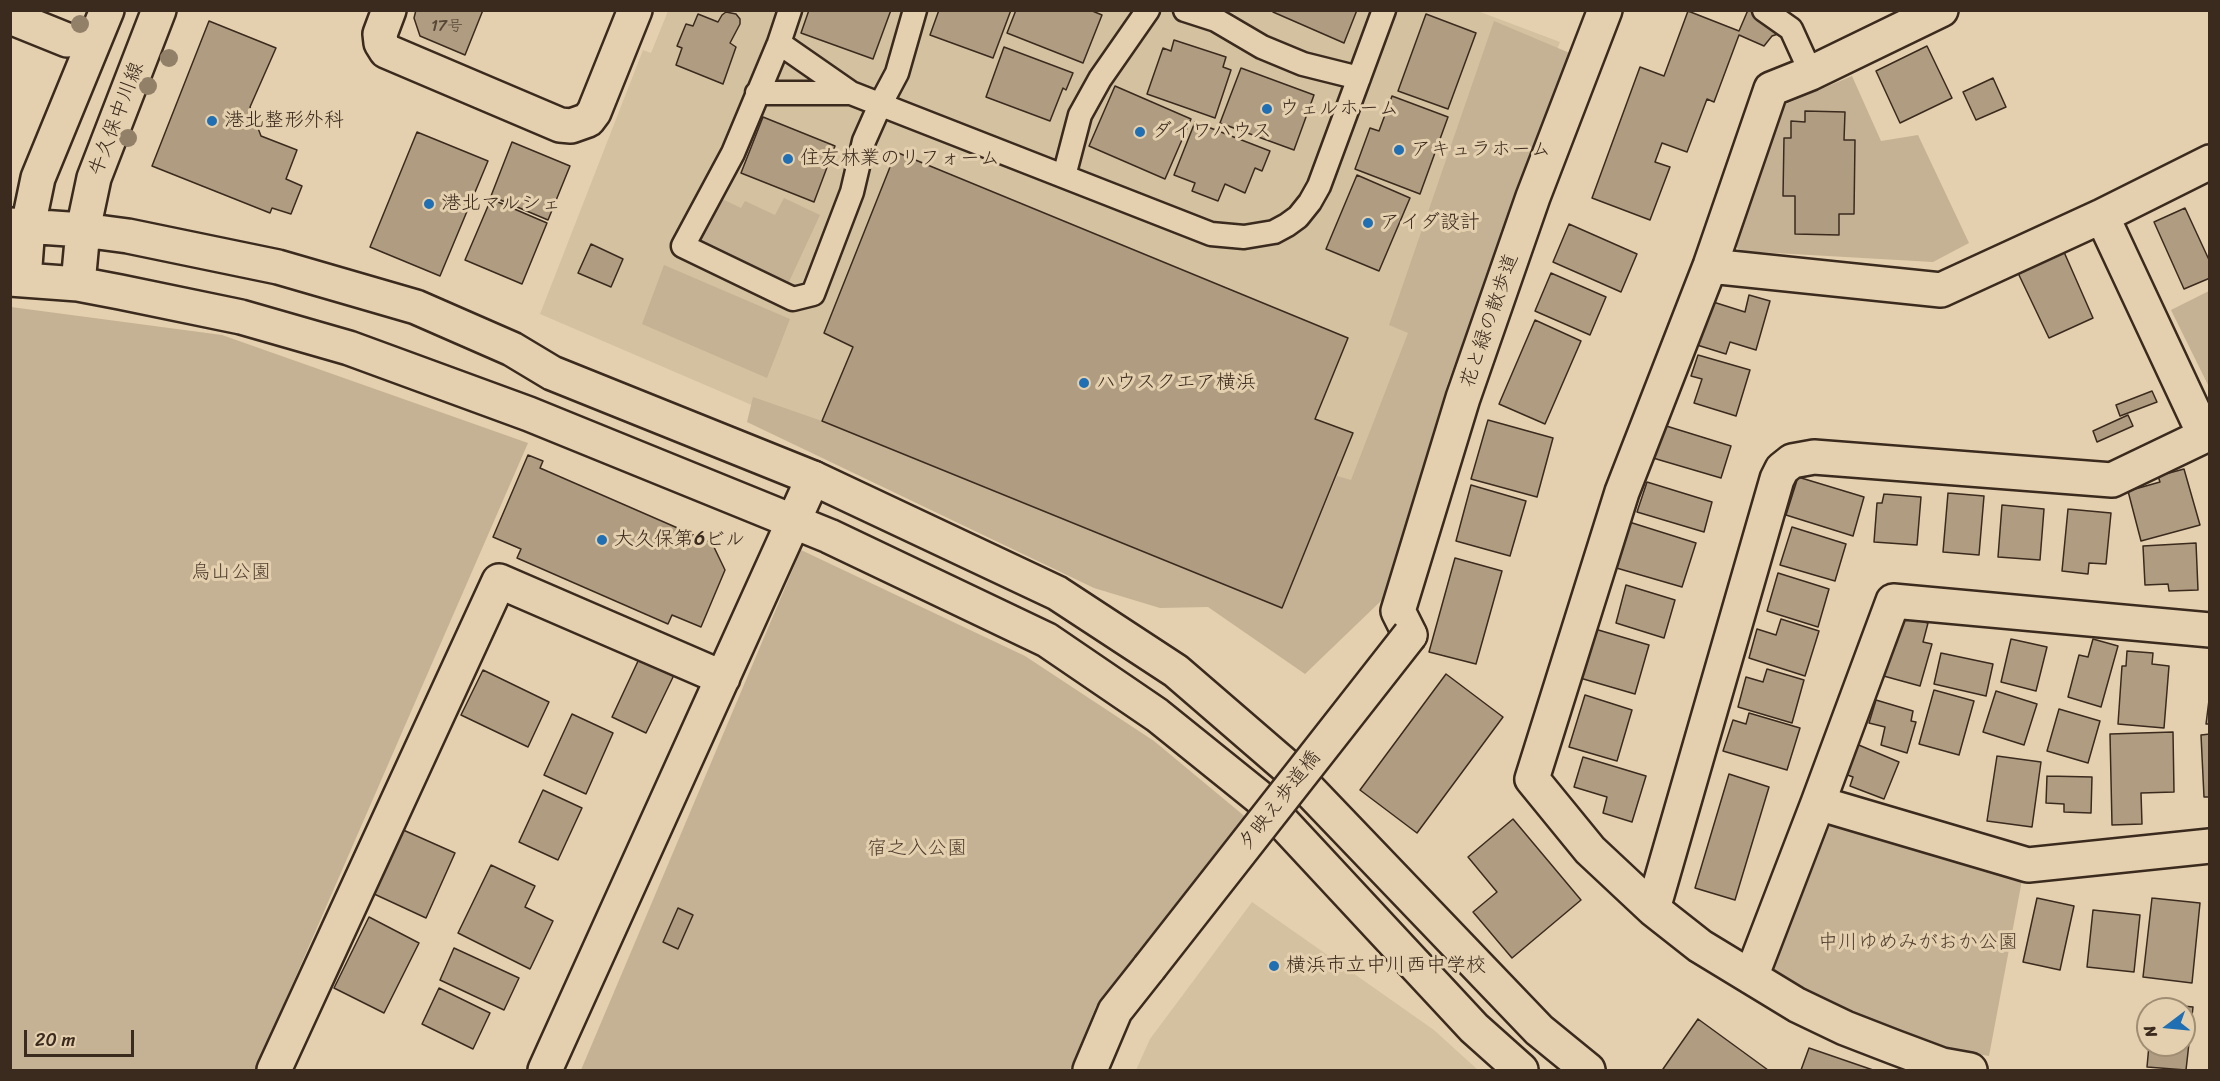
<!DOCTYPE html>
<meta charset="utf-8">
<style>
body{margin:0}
#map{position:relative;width:2220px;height:1081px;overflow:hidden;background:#e4d0ae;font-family:Sriracha,sans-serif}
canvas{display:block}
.frame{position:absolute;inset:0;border:12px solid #3b2a1e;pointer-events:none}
.north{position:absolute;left:2136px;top:997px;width:60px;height:60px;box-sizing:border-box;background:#e4d0ae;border:2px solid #a08e74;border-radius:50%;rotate:254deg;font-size:16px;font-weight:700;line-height:24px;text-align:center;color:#3b2a1e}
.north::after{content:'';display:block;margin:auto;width:21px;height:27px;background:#1f6fb2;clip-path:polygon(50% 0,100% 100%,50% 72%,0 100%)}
.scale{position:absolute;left:24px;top:1030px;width:110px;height:27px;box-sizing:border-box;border:3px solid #3b2a1e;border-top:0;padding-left:8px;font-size:18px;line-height:21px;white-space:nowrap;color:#3b2a1e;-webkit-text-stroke:4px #e4d0ae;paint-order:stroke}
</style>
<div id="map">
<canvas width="2220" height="1081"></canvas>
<div class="frame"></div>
<div class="north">N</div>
<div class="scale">20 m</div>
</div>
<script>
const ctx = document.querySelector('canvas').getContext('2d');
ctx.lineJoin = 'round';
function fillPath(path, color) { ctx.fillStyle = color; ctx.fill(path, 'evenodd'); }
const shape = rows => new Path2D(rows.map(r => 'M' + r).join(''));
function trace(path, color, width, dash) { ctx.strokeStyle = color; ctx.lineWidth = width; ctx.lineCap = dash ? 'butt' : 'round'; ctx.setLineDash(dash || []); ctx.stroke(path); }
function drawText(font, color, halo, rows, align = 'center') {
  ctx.font = font + ' Sriracha,"Klee One",sans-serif'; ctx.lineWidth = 6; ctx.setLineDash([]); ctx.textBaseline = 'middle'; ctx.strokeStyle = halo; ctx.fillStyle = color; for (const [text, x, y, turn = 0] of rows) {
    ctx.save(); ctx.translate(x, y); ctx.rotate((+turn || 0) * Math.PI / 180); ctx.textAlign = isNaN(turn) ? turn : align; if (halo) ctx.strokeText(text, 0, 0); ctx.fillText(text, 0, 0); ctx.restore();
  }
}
fillPath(shape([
 [1475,10,1560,42,1446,341,1365,595,1252,620,540,314,643,50,651,53,668,11],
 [1252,902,1434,1030,1478,1070,1136,1070,1150,1039]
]), '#d4c1a0');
fillPath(shape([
 [1494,21,1572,54,1448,382,1383,599,1305,674,1208,607,1160,608,1094,588,747,422,753,397,822,421,1282,608,1337,476,1351,480,1408,333,1389,325],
 [1852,76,1881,141,1918,135,1969,243,1933,262,1740,251,1728,237,1779,107],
 [720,198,741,208,745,201,775,215,784,198,820,215,787,286,701,242,704,224],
 [664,265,790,319,767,378,642,324],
 [2209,291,2209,387,2171,310],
 [11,307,222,335,528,443,255,1070,11,1070],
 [801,550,1025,656,1154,741,1248,819,1096,1006,1070,1070,581,1070],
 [1830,825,2022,880,1989,1056,1941,1048,1832,1004,1773,969]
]), '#c5b294');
const building = shape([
 [416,10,483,10,465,55,420,36,414,18,416,10],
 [809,10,891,10,873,59,801,33,809,10],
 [939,10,1011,10,993,58,930,35,939,10],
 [1016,10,1090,10,1102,15,1083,63,1007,33,1016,10],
 [1274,10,1357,10,1344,43,1273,12,1274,10],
 [1748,10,1785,10,1790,18,1784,32,1772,36,1764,46,1739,35,1714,102,1707,99,1687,152,1662,143,1655,162,1670,167,1650,220,1592,198,1640,67,1664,76,1688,11,1739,31,1748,10],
 [726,12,736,14,740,19,740,24,730,43,736,47,723,84,676,65,682,48,677,46,686,24,693,26,698,14,718,22,722,15,726,12],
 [1426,14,1476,33,1448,109,1398,91,1426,14],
 [209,21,276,48,250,107,261,136,297,150,286,179,302,186,291,214,272,208,270,213,152,166,209,21],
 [1174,40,1226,57,1223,67,1231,70,1215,118,1147,94,1163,48,1171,51,1174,40],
 [1927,46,1952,98,1900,123,1876,71,1927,46],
 [1004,47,1073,73,1066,90,1063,88,1050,121,986,97,1004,47],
 [1241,68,1314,95,1294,150,1220,123,1241,68],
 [1993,78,2006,107,1976,120,1963,92,1993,78],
 [1115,86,1191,119,1165,179,1089,146,1115,86],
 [1392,96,1448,117,1420,194,1355,169,1370,128,1379,131,1392,96],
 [1805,111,1845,112,1844,140,1855,140,1854,214,1839,214,1839,235,1795,234,1795,196,1783,196,1784,138,1791,138,1791,121,1805,122,1805,111],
 [763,117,835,146,814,202,741,173,763,117],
 [1195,122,1270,151,1262,171,1255,168,1245,193,1225,184,1218,201,1192,191,1195,183,1174,175,1195,122],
 [417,132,488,161,440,276,370,247,417,132],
 [512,142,570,166,548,220,491,196,512,142],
 [896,152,1348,338,1315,419,1353,433,1282,608,822,421,853,347,824,333,896,152],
 [1357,175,1410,198,1379,271,1326,249,1357,175],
 [491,199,547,223,522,284,465,260,491,199],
 [2185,208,2210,262,2210,278,2184,289,2154,222,2185,208],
 [1569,224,1637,254,1621,292,1553,262,1569,224],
 [591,244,623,259,611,287,578,273,591,244],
 [2064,252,2093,318,2049,338,2018,273,2064,252],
 [1551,273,1606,297,1590,335,1535,311,1551,273],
 [1749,295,1770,301,1756,350,1730,342,1726,354,1697,345,1710,301,1745,312,1749,295],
 [1535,320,1581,341,1545,424,1499,404,1535,320],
 [1698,355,1750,370,1736,416,1694,403,1702,379,1691,376,1698,355],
 [2152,391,2157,402,2120,416,2116,405,2152,391],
 [2128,415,2133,426,2097,442,2093,431,2128,415],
 [1488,420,1553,438,1537,497,1471,479,1488,420],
 [1663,425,1731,446,1721,478,1653,458,1663,425],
 [528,455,543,461,540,468,712,543,725,570,701,627,672,615,668,624,517,558,521,549,493,537,528,455],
 [2184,469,2200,525,2141,541,2128,491,2160,482,2158,476,2184,469],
 [1798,477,1864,497,1853,536,1786,515,1798,477],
 [1647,482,1712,502,1704,532,1637,512,1647,482],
 [1471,485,1526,501,1510,556,1456,541,1471,485],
 [1948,493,1984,496,1979,555,1943,552,1948,493],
 [1884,494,1921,497,1917,545,1874,542,1877,503,1882,503,1884,494],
 [2002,505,2044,509,2040,560,1998,557,2002,505],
 [2068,509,2111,513,2106,564,2089,563,2088,574,2062,571,2068,509],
 [1626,521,1696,543,1682,587,1613,567,1626,521],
 [1792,527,1846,544,1835,581,1780,565,1792,527],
 [2196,543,2198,590,2169,591,2168,584,2145,585,2143,546,2196,543],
 [1455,558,1502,571,1476,664,1429,652,1455,558],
 [1778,573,1829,589,1818,627,1767,611,1778,573],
 [1626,585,1675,600,1664,638,1616,623,1626,585],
 [1902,616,1928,623,1923,642,1932,644,1920,686,1880,675,1902,616],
 [1781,619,1819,631,1805,676,1749,658,1757,629,1776,635,1781,619],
 [1595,629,1649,645,1635,694,1580,678,1595,629],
 [2011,639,2047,647,2036,691,2001,682,2011,639],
 [2093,639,2118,646,2101,707,2068,697,2079,655,2088,657,2093,639],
 [2127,651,2153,653,2152,664,2169,666,2164,728,2118,724,2122,666,2126,666,2127,651],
 [1941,653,1993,664,1986,696,1934,684,1941,653],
 [639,659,674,675,646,733,612,717,639,659],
 [1767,669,1804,680,1792,723,1738,707,1746,677,1763,682,1767,669],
 [483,670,549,702,528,747,461,715,483,670],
 [1446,674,1503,717,1417,833,1360,790,1446,674],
 [1934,690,1974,701,1959,755,1919,744,1934,690],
 [1996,691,2037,704,2024,745,1983,732,1996,691],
 [2210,692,2210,724,2206,724,2210,692],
 [1585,695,1632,710,1617,761,1569,747,1585,695],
 [1876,700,1913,711,1911,721,1916,722,1907,753,1881,745,1885,727,1869,723,1876,700],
 [2059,709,2100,721,2088,763,2047,751,2059,709],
 [1749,713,1800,728,1787,770,1723,751,1733,720,1746,724,1749,713],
 [572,714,613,733,586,794,544,775,572,714],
 [2173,732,2174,792,2141,793,2142,824,2112,825,2110,734,2173,732],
 [2210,734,2210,797,2204,797,2201,735,2210,734],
 [1854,743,1899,762,1884,799,1850,786,1853,777,1842,773,1854,743],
 [1997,756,2041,762,2032,827,1987,821,1997,756],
 [1583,757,1646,776,1632,822,1603,813,1607,797,1574,787,1583,757],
 [1729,774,1769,787,1735,900,1695,888,1729,774],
 [2047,776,2092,777,2091,813,2064,812,2064,804,2046,803,2047,776],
 [543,790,582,808,558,860,519,842,543,790],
 [1513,819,1581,900,1512,958,1473,912,1497,892,1468,857,1513,819],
 [401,829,455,853,426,918,372,893,401,829],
 [491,865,535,886,525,907,553,921,530,969,458,933,491,865],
 [2037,898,2074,906,2060,970,2023,962,2037,898],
 [2152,898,2200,903,2192,983,2143,977,2152,898],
 [678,908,693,915,678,949,663,942,678,908],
 [2093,910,2140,915,2134,972,2087,967,2093,910],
 [369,917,419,943,384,1013,334,988,369,917],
 [454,948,519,978,504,1010,440,980,454,948],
 [439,988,490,1013,473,1049,422,1024,439,988],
 [2153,1003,2193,1007,2186,1070,2147,1067,2149,1045,2184,1045,2184,1009,2153,1009,2153,1003],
 [1698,1019,1768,1070,1665,1070,1663,1069,1698,1019],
 [1809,1048,1873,1070,1801,1070,1809,1048]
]);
fillPath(building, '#b09d81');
trace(building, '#3b2a1e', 1.5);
const service = shape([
 [790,10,779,43,733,153,683,246,793,299,813,294,852,192,864,141,880,105,897,73,915,10],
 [1185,10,1216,20,1262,47,1303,64,1359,78],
 [1764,10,1791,29,1811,73],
 [779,43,851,93],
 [757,93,851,93,1211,234,1244,237,1274,232,1287,225,1298,217,1310,202,1319,186,1384,10],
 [1064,176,1080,115,1100,79,1148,10]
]);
const pedestrian = shape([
 [10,17,67,40],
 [1410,635,1398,611,1463,398,1533,197,1605,10],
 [1090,1070,1115,1011,1149,968]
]);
const minor = shape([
 [389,10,380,34,381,43,386,51,560,125,571,126,588,120,594,112,635,10],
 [2102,216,2205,436],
 [1710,266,1941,290,2102,216,2210,162],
 [1818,803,2028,865,2210,846],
 [1653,909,1590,850,1532,779,1622,492,1710,266,1771,89,1811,73,1941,10],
 [1751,977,1818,803,1893,601,2210,630],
 [274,1070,499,581,723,678],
 [545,1070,813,478],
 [1970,1070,1942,1065,1894,1047,1845,1028,1797,1005,1700,946,1653,909,1777,479,1782,469,1792,461,1814,457,2112,480,2210,433]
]);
const tertiary = shape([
 [10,225,83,230,128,236,278,267,416,307,512,349,552,373,813,478,1057,593,1176,671,1286,766,1539,1030,1588,1070],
 [10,279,78,284,120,292,241,317,349,348,529,414,829,536,1047,640,1157,715,1260,798,1474,1028,1521,1070],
 [24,279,28,226,38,178,107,10],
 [78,284,83,230,94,178,159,10]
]);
trace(service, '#3b2a1e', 27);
trace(pedestrian, '#3b2a1e', 38);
trace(minor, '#3b2a1e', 38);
trace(tertiary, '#3b2a1e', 38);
trace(service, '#e4d0ae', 22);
trace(pedestrian, '#e4d0ae', 33);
trace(minor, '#e4d0ae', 33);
trace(tertiary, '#e4d0ae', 33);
const pedestrianBridge = shape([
 [1149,968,1410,635]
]);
trace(pedestrianBridge, '#3b2a1e', 38, []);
trace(pedestrianBridge, '#e4d0ae', 33);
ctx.fillStyle = '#938069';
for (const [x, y] of [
 [80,24],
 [169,58],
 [148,86],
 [128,138]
]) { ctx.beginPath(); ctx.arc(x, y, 9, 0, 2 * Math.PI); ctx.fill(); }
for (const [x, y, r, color] of [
 [1267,109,6,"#1f6fb2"],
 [212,121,6,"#1f6fb2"],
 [1140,132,6,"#1f6fb2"],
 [1399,150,6,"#1f6fb2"],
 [788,159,6,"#1f6fb2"],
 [429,204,6,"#1f6fb2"],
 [1368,223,6,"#1f6fb2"],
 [1084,383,6,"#1f6fb2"],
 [602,540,6,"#1f6fb2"],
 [1274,966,6,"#1f6fb2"]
]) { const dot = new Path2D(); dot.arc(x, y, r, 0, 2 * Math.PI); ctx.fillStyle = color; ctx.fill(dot); trace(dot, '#e4d0ae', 2); }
drawText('16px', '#584737', null, [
 ["17号",447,27]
]);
drawText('20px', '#3b2a1e', '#e4d0ae', [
 ["ウェルホーム",1279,109],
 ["港北整形外科",224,121],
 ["ダイワハウス",1152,132],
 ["アキュラホーム",1411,150],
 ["住友林業のリフォーム",800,159],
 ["港北マルシェ",441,204],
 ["アイダ設計",1380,223],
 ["ハウスクエア横浜",1096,383],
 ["大久保第6ビル",614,540],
 ["横浜市立中川西中学校",1286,966]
], 'left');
drawText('20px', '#3b2a1e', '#e4d0ae', [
 ["牛久保中川線",117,119,-69],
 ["花と緑の散歩道",1490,321,-71],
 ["夕映え歩道橋",1280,801,-52]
]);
drawText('20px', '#503e30', '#e4d0ae', [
 ["烏山公園",231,573],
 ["宿之入公園",917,849],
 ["中川ゆめみがおか公園",1918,943]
]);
</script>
